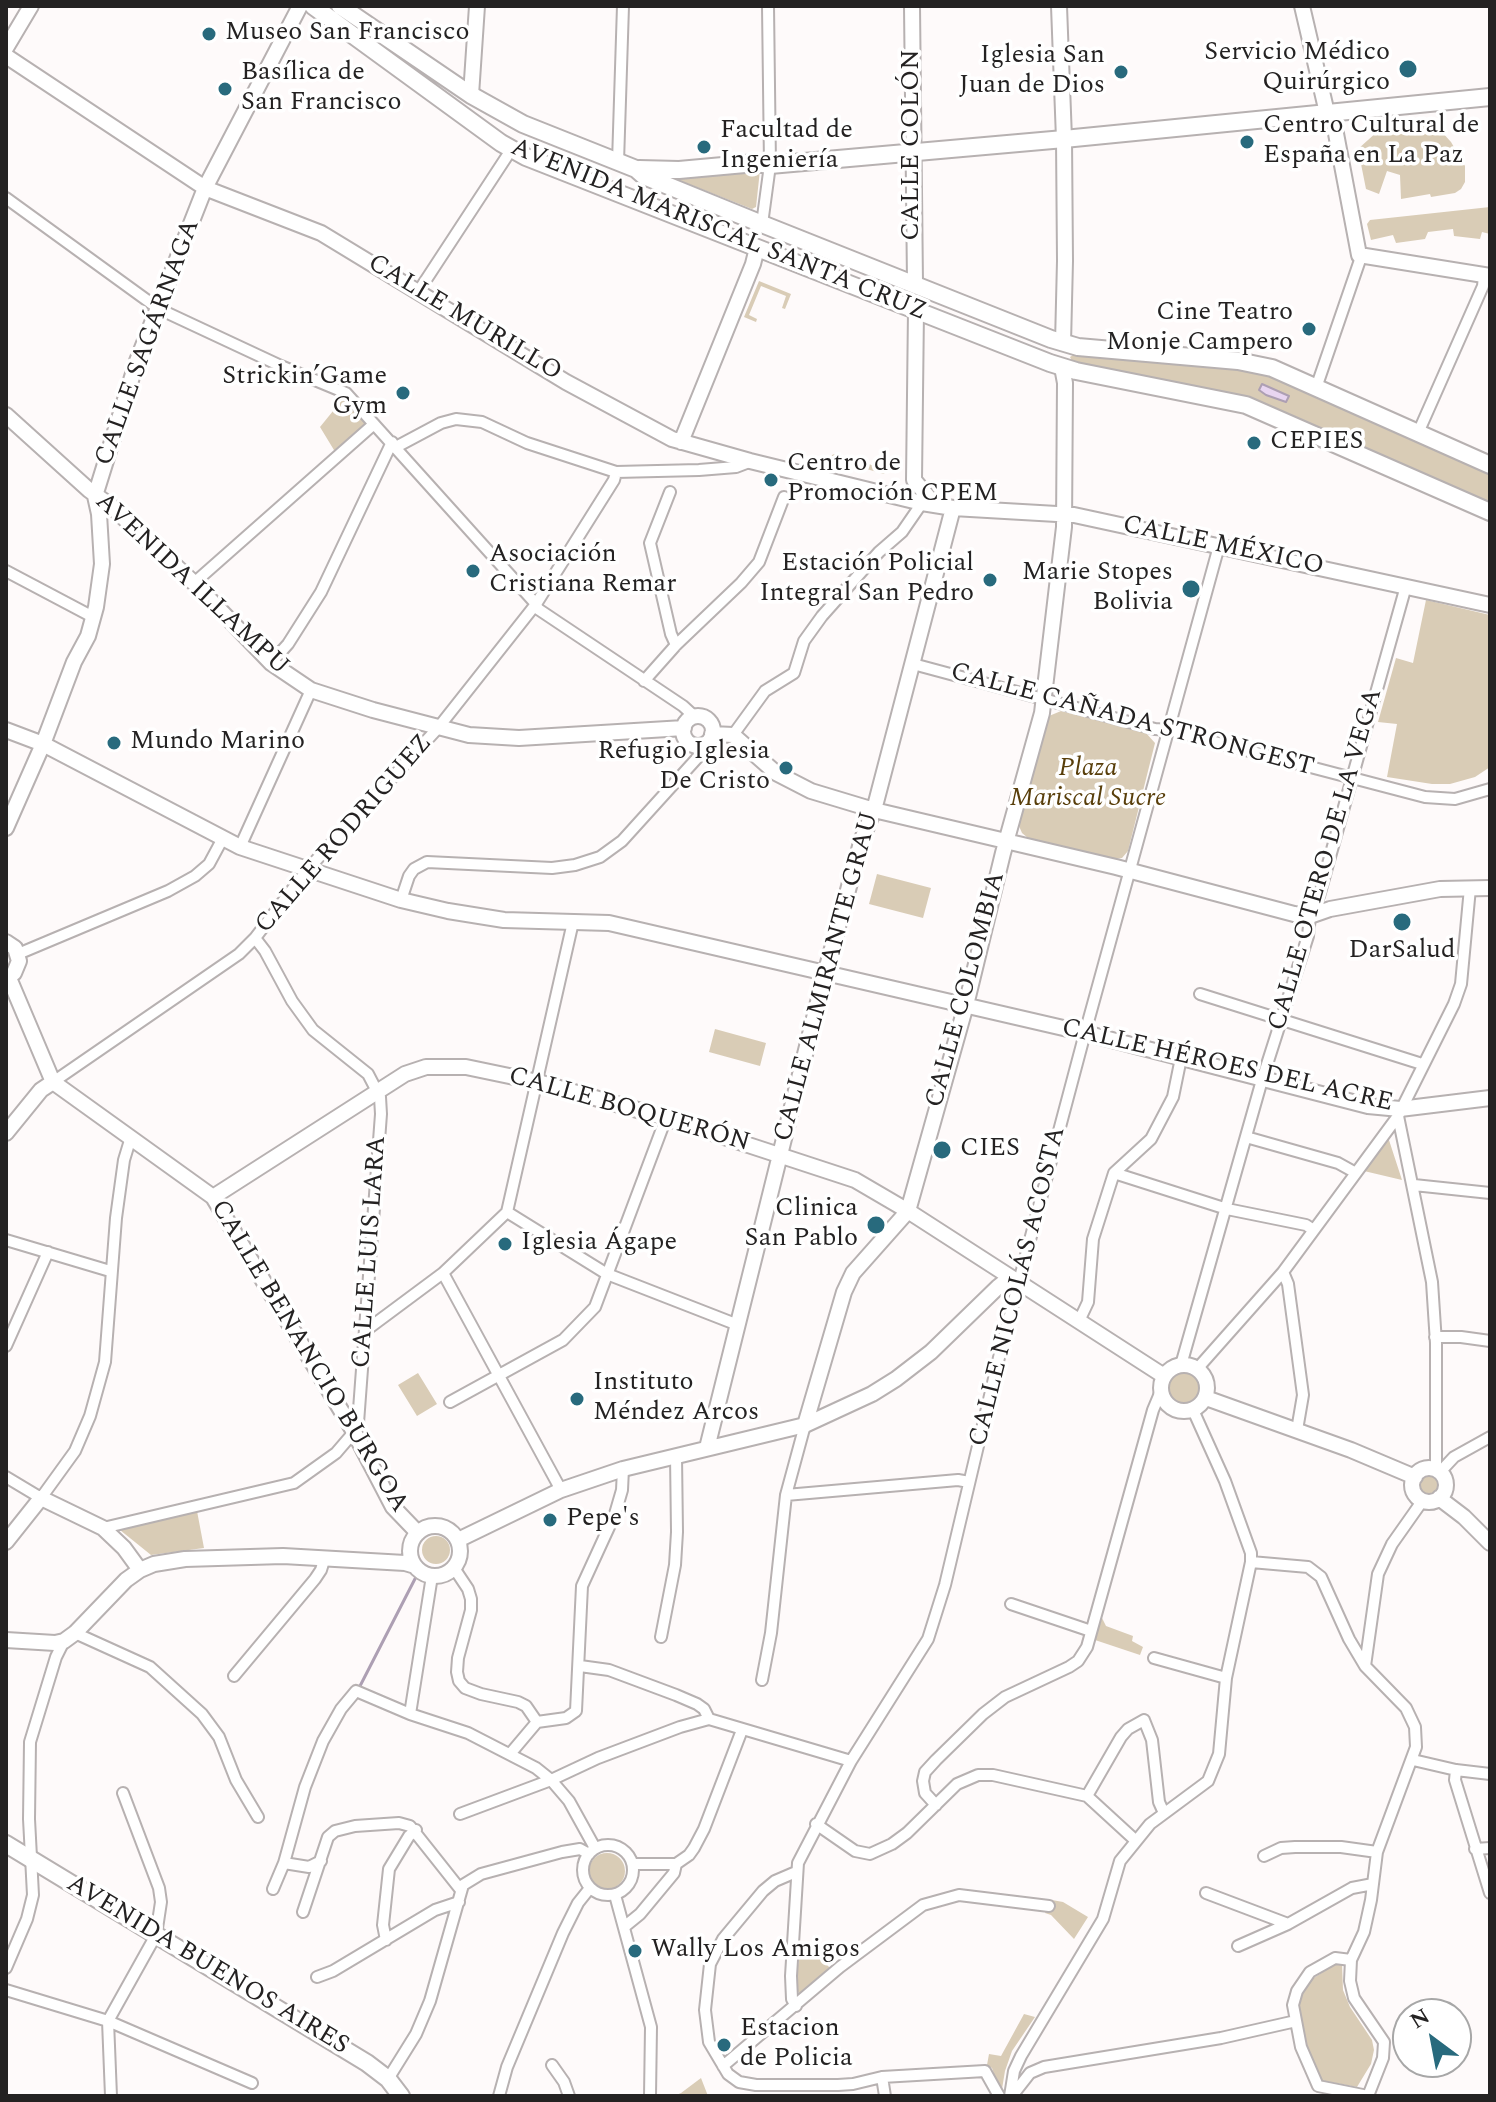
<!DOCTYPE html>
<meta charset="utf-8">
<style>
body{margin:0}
#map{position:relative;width:1496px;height:2102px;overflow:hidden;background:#fefafa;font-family:Spectral,serif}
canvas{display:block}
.frame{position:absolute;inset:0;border:8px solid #242222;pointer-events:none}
.north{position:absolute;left:1392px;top:1998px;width:80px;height:80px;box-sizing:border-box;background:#fff;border:2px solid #a7a7a7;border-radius:50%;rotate:328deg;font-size:22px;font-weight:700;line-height:32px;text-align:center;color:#242222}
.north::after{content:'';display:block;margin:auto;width:28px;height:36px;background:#286a7d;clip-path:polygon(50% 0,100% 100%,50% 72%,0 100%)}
</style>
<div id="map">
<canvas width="1496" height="2102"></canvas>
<div class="frame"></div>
<div class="north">N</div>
</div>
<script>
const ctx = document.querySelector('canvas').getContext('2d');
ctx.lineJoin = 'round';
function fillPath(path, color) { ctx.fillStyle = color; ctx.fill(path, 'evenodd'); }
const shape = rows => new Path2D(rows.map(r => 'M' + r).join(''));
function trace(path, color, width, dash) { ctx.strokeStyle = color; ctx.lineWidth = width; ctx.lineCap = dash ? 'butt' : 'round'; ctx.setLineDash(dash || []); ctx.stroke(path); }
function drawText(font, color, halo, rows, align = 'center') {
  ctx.font = font + ' Spectral,serif'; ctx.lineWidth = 7; ctx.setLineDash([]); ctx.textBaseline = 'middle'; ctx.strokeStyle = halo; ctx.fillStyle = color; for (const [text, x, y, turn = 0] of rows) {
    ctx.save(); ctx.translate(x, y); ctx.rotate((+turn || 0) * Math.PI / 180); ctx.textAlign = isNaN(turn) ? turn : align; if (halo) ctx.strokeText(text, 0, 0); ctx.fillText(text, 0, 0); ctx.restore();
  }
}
fillPath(shape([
 [1438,124,1438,131,1441,131,1451,142,1465,166,1465,182,1461,189,1455,193,1431,197,1430,194,1401,199,1400,175,1387,171,1379,194,1366,189,1358,149,1378,131],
 [760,170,756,207,752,209,676,179],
 [1490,207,1490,234,1482,232,1480,239,1454,236,1453,229,1428,232,1425,239,1396,243,1393,235,1371,240,1367,224,1370,220],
 [759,281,791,294,785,309,782,308,786,296,761,286,749,315,757,319,756,322,744,317],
 [1073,355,1237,368,1269,374,1490,473,1490,505,1246,398,1100,369,1072,361,1070,357],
 [346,395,363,414,368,428,337,455,320,427],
 [837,453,868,466,869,464,886,471,884,474,835,460,831,466,828,465,832,455],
 [1426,600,1490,615,1490,767,1475,777,1450,784,1432,784,1387,777,1397,724,1378,722,1396,658,1413,663],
 [1061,711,1146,733,1155,743,1128,851,1122,858,1114,859,1028,838,1022,833,1019,826,1049,716],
 [877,874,931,888,923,918,869,904],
 [715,1029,766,1043,760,1066,709,1052],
 [1388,1137,1402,1180,1364,1171],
 '1164 1389a20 20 0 1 1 40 0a20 20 0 1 1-40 0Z',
 [418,1373,437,1404,417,1416,398,1385],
 '1419 1485a11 11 0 1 1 22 0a11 11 0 1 1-22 0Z',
 [197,1511,204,1548,151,1555,120,1530],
 '422 1550a14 14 0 1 1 28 0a14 14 0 1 1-28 0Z',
 [1102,1618,1106,1626,1133,1636,1132,1641,1143,1647,1140,1655,1095,1640],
 '589 1871a18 18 0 1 1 36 0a18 18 0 1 1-36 0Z',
 [1052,1900,1063,1902,1088,1917,1074,1939,1051,1915,1045,1913],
 [801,1949,815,1949,832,1971,801,1995,795,1988,795,1982],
 [1342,1963,1343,1990,1350,2007,1372,2040,1374,2050,1371,2064,1357,2087,1320,2080,1307,2066,1299,2009,1299,1998,1309,1981,1334,1965],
 [1024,2014,1035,2017,1012,2051,1005,2071,1001,2095,992,2068,987,2065,989,2054,1001,2056],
 [701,2078,708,2096,674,2096,681,2093]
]), '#d9ccb6');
const water = shape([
 [1262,384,1289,396,1286,402,1266,395,1259,390,1262,384]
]);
fillPath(water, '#e8d5f1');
trace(water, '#ad9fb3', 2);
trace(shape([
 [359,1688,419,1571]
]), '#ad9fb3', 3);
const street = shape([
 [618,162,623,6],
 [6,198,159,309,281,366,346,393,536,604,538,609,683,706,695,717],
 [762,224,770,165,768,6],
 [418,292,511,150],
 [1316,388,1361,257],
 [1418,433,1483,286,1484,276],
 [396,447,441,423,456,419,482,422,527,443,616,472,699,470,736,467,749,462],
 [670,492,650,543,671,634,676,645],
 [6,571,93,617],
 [194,583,374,424],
 [271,663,288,644,321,592,392,442],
 [913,664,1155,729,1169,730,1425,797,1455,799,1490,789],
 [644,681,676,645,741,583,759,562,784,497],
 [733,735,765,691,794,673,804,641,822,616,879,552,902,532,922,503],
 [240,847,311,690],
 [401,900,409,876,414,869,427,862,552,868,575,865,600,857,622,841,699,756,702,745],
 [18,954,168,891,195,876,209,864,223,838],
 [1200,994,1422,1064],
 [53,1082,239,954,255,938,308,869,438,728,536,604,614,480,616,472],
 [1398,1116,1432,1282,1436,1343,1436,1470],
 [1246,1137,1338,1163,1356,1173],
 [1114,1173,1227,1209,1306,1225,1312,1229],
 [1414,1185,1490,1193],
 [507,1212,607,1274,738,1325],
 [6,1240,110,1271],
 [1283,1272,1288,1284,1303,1395,1297,1430],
 [443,1273,561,1490],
 [1079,1321,1088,1302,1093,1239,1114,1173,1151,1139,1173,1097,1181,1058],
 [365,1331,443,1273,507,1212,573,922],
 [1435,1337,1461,1337,1490,1341],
 [6,1346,48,1252],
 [1181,1365,1262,1080,1308,936,1310,916,1319,896,1406,586],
 [1197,1369,1283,1272,1398,1116,1454,1004,1461,984,1470,888],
 [450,1402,563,1340,595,1307,666,1118],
 [1440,1472,1454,1457,1490,1437],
 [6,1477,41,1498,75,1451,90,1416,105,1362,116,1218,124,1160,131,1137],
 [786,1495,958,1480,969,1482],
 [103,1528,294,1483,336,1453,354,1432,358,1423,381,1114,380,1097,368,1074,313,1030,292,1001,265,951,255,938],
 [1251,1562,1308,1567,1321,1577,1349,1639,1365,1666,1406,1708,1415,1727,1416,1747,1377,1852,1371,1900,1364,1932,1351,1960,1350,1981,1354,1998,1384,2042,1383,2058,1368,2096],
 [454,1568,468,1589,471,1599,471,1610,458,1658,457,1672,459,1681,465,1688,481,1694,518,1702,526,1706,537,1722],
 [1011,1604,1091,1631],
 [75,1633,150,1667,202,1714,219,1737,236,1780,258,1817],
 [661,1637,675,1565,677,1532,676,1456],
 [1154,1658,1226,1678],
 [580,1666,609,1670,676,1695,697,1704,704,1709,709,1719],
 [1365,1666,1378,1574,1392,1544,1423,1500],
 [234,1676,315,1579,321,1570,325,1557],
 [762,1680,771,1633,786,1495,805,1425],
 [410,1714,432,1576],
 [510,1754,537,1722,566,1718,576,1711,582,1586,615,1514,622,1490,623,1469],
 [1413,1760,1456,1770,1490,1774],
 [1456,1770,1455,1780,1490,1893],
 [1087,1796,1121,1737,1128,1729,1144,1720,1152,1740,1159,1802,1164,1813],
 [936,1805,925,1793,923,1781,925,1772,936,1760,983,1714,1005,1697,1069,1667,1078,1661,1087,1647,1153,1410,1161,1391],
 [460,1814,551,1780,598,1758,680,1727,709,1719,851,1761],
 [816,1824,855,1851,870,1854,892,1844,907,1833,957,1784,978,1775,993,1775,1087,1796,1135,1840],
 '583 1870a25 25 0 1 1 50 0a25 25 0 1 1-50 0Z',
 [1475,1849,1490,1848],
 [1264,1856,1281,1848,1295,1847,1341,1847,1377,1852],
 [284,1863,309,1867,321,1861],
 [633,1864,676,1864],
 [796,1872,775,1881,763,1891,723,1939,710,1964,705,2010,709,2042,728,2074,739,2082,756,2085,838,2085,853,2084,882,2077,985,2071,999,2096],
 [273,1889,284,1863,305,1787,323,1741,341,1709,356,1691,410,1714,468,1733,536,1768,551,1780,569,1801,595,1848],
 [1206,1893,1288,1924],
 [615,1895,651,2027,650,2096],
 [303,1912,328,1837,335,1831,355,1826,399,1823,410,1826,460,1889],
 [624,1927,640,1914,674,1873,676,1864,689,1855,694,1848,704,1829,742,1730],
 [386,1940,383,1925,389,1869,409,1836,416,1830],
 [1238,1946,1288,1924,1352,1888,1373,1884],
 [1351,1960,1335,1958,1310,1972,1297,1991,1293,2005,1301,2047,1318,2086,1368,2096],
 [6,1968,27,1919,33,1895,29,1819,30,1742,56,1657,64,1641],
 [317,1977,333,1971,435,1910,459,1902],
 [6,1990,108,2021,252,2083],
 [796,2006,792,1999,791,1976,798,1863,851,1761,928,1639,945,1585,1001,1349,1085,1033,1219,546],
 [552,2065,564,2082,569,2096],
 [723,2066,840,1967,923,1905,959,1895,1049,1906],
 [882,2077,885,2096],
 [388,2079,416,2034,430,2001,463,1885,481,1874,562,1852,580,1849,589,1854],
 [111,2096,108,2021,156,1935,161,1902,159,1888,123,1793],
 [499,2096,507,2067,563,1933,578,1903,590,1888],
 [1010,2096,1014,2071,1021,2056,1103,1919,1120,1861,1150,1824,1208,1781,1219,1754,1226,1678,1251,1562,1251,1553,1225,1481,1193,1410],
 [1012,2096,1030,2073,1044,2067,1221,2038,1296,2021]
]);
const secondary = shape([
 [912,6,915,283],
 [1059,6,1064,139,1065,261,1063,343],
 [1302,6,1327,113,1334,123,1359,255,1490,276],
 [6,48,31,6],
 [6,56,205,188,321,233,566,382,672,439,750,461,922,503,953,508,1074,515,1490,605],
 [471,95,477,6],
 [916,310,914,480,935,505],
 [6,415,89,490,112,507,194,583,271,663,311,690,373,710,469,735,519,738,684,728],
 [681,442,753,264,757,248],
 '683 731a15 15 0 1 1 30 0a15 15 0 1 1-30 0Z',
 [6,730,43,744,240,847,401,900,448,911,504,920,609,923,1085,1033,1368,1106,1400,1109,1490,1098],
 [712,734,733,735,776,773,811,791,874,810,1116,867,1294,914,1310,916,1330,909,1440,889,1490,888],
 [6,828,43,744,74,662,88,636,96,607,102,564,99,514,95,496,137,361,205,188,300,6],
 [6,942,15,948,19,961,14,973,6,979],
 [9,978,53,1082,213,1197,354,1432,393,1507,418,1533],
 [6,1133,41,1090,53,1082],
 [213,1197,405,1074,426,1067,466,1067,538,1082,666,1118,855,1180,908,1211,1164,1376],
 '1161 1388a23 23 0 1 1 46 0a23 23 0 1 1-46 0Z',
 [1206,1398,1351,1450,1415,1477],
 [805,1425,844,1292,853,1273,908,1211,966,1005,1003,853,1042,713,1064,527,1065,383,1062,367],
 [707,1448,825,974,862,839,874,810,953,508],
 '1412 1485a17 17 0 1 1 34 0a17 17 0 1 1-34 0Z',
 [1439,1498,1464,1517,1490,1543],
 '410 1551a25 25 0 1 1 50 0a25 25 0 1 1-50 0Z',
 [458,1540,561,1490,623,1469,805,1425,872,1394,896,1379,931,1352,998,1287,1003,1283,1019,1282],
 [6,1542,41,1498,103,1528,124,1548,140,1570],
 [6,1640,55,1643,64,1641,75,1633,126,1580,140,1570,154,1564,185,1559,283,1556,405,1563,415,1566]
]);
const primary = shape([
 [313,6,501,143,526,157,1050,363,1076,371,1246,405,1490,512],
 [340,6,471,95,523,124,636,169,644,176,762,224,1051,339,1078,347,1238,361,1272,368,1490,465],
 [639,169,679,170,756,163,770,165,1064,139,1490,97],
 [6,1844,367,2063,388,2079,401,2096]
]);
trace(street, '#b7b1b1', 14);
trace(secondary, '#b7b1b1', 18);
trace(primary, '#b7b1b1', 20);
trace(street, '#fff', 10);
trace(secondary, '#fff', 14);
trace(primary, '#fff', 16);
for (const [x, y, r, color] of [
 [209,34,8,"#286a7d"],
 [1408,69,10,"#286a7d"],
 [1121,72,8,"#286a7d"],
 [225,89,8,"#286a7d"],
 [1247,142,8,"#286a7d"],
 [704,147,8,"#286a7d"],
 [1309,329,8,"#286a7d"],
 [403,393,8,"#286a7d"],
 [1254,443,8,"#286a7d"],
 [771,480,8,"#286a7d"],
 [473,571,8,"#286a7d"],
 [990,580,8,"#286a7d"],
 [1191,589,10,"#286a7d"],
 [114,743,8,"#286a7d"],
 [786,768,8,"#286a7d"],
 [1402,922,10,"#286a7d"],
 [942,1150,10,"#286a7d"],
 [876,1225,10,"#286a7d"],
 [505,1244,8,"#286a7d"],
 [577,1399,8,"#286a7d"],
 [550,1520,8,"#286a7d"],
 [635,1951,8,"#286a7d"],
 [724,2045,8,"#286a7d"]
]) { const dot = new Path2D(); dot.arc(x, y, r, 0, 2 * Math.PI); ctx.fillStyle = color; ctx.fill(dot); trace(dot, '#fff', 3); }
drawText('26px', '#242222', '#fff', [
 ["Museo San Francisco",225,34],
 ["Servicio Médico",1390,54,"right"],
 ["Quirúrgico",1390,84,"right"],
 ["Iglesia San",1105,57,"right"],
 ["Juan de Dios",1105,87,"right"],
 ["Basílica de",241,74],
 ["San Francisco",241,104],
 ["Centro Cultural de",1263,127],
 ["España en La Paz",1263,157],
 ["Facultad de",720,132],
 ["Ingeniería",720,162],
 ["Cine Teatro",1293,314,"right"],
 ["Monje Campero",1293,344,"right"],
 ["Strickin’Game",387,378,"right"],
 ["Gym",387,408,"right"],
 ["CEPIES",1270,443],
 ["Centro de",787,465],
 ["Promoción CPEM",787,495],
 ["Asociación",489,556],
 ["Cristiana Remar",489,586],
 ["Estación Policial",974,565,"right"],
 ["Integral San Pedro",974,595,"right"],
 ["Marie Stopes",1173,574,"right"],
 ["Bolivia",1173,604,"right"],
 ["Mundo Marino",130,743],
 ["Refugio Iglesia",770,753,"right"],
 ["De Cristo",770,783,"right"],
 ["DarSalud",1402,952,"center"],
 ["CIES",960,1150],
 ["Clinica",858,1210,"right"],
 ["San Pablo",858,1240,"right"],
 ["Iglesia Ágape",521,1244],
 ["Instituto",593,1384],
 ["Méndez Arcos",593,1414],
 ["Pepe's",566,1520],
 ["Wally Los Amigos",651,1951],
 ["Estacion",740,2030],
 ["de Policia",740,2060]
], 'left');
drawText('26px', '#242222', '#fff', [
 ["CALLE COLÓN",913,145,-90],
 ["AVENIDA MARISCAL SANTA CRUZ",718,231,22],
 ["CALLE MURILLO",464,319,31],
 ["CALLE SAGÁRNAGA",149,343,-70],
 ["CALLE MÉXICO",1223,547,12],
 ["AVENIDA ILLAMPU",191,585,43],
 ["CALLE CAÑADA STRONGEST",1132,721,15],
 ["CALLE RODRIGUEZ",345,835,-49],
 ["CALLE OTERO DE LA VEGA",1327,860,-74],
 ["CALLE ALMIRANTE GRAU",828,977,-75],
 ["CALLE COLOMBIA",967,990,-75],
 ["CALLE HÉROES DEL ACRE",1227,1067,13],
 ["CALLE BOQUERÓN",629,1111,16],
 ["CALLE LUIS LARA",371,1252,-86],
 ["CALLE NICOLÁS ACOSTA",1019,1287,-76],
 ["CALLE BENANCIO BURGOA",308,1357,59],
 ["AVENIDA BUENOS AIRES",207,1966,31]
]);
drawText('italic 26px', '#583e0a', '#fff', [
 ["Plaza",1088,770],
 ["Mariscal Sucre",1088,800]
]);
</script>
